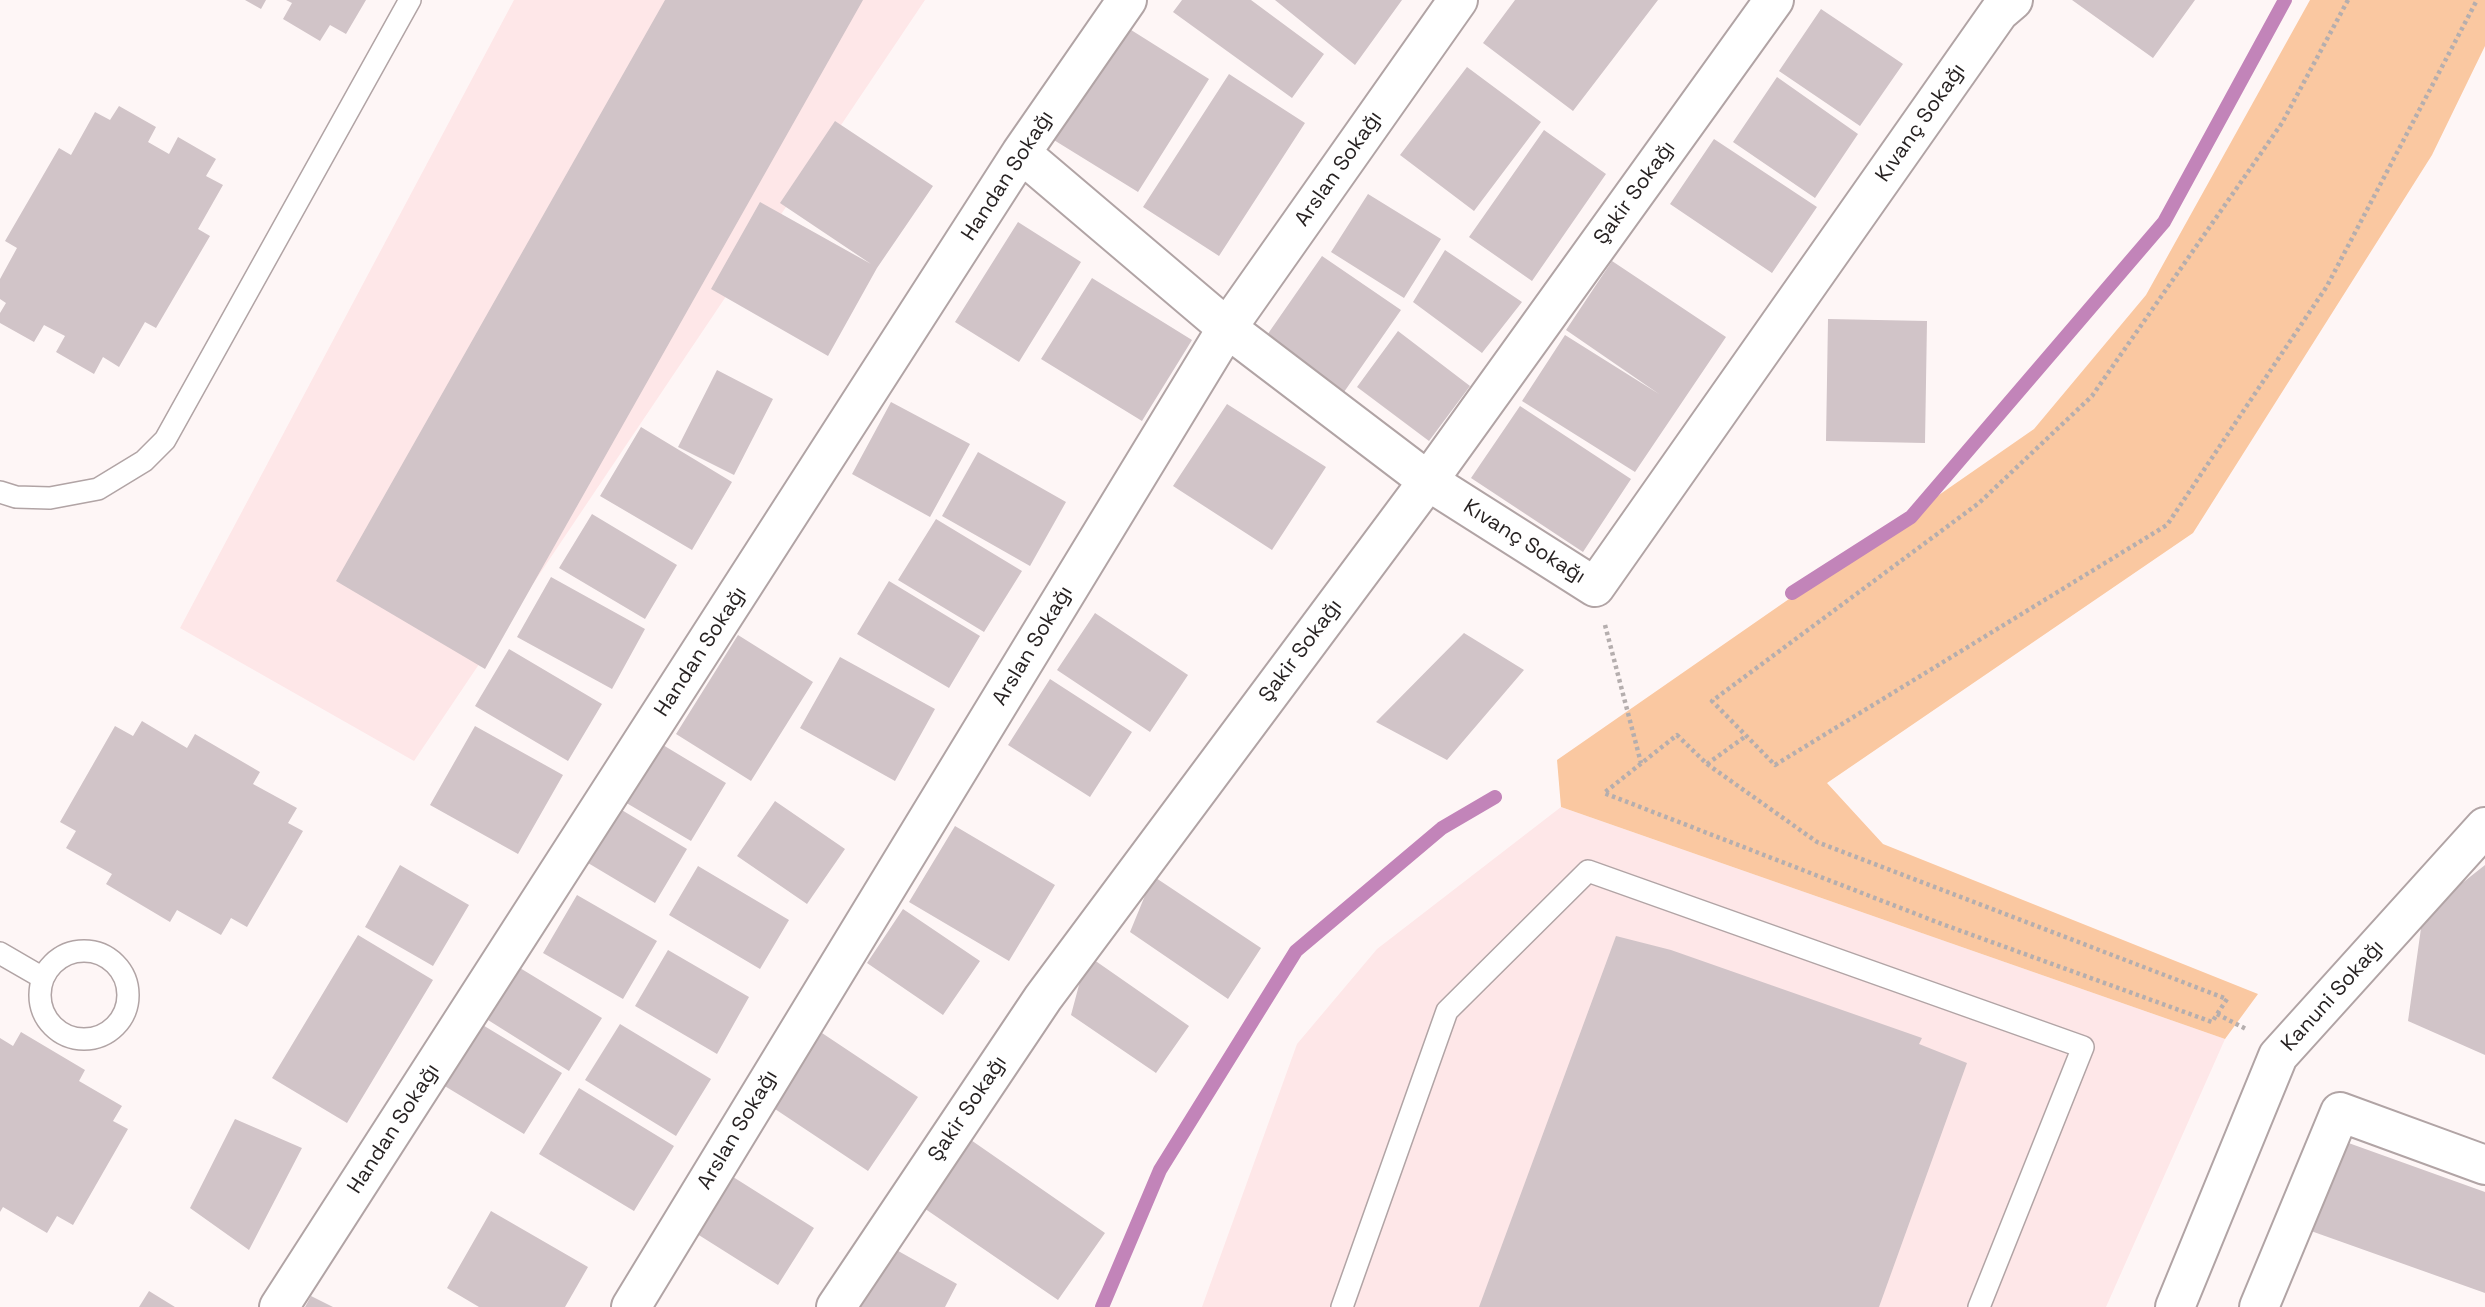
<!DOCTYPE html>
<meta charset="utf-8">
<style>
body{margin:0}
canvas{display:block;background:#fef6f6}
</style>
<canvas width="2485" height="1307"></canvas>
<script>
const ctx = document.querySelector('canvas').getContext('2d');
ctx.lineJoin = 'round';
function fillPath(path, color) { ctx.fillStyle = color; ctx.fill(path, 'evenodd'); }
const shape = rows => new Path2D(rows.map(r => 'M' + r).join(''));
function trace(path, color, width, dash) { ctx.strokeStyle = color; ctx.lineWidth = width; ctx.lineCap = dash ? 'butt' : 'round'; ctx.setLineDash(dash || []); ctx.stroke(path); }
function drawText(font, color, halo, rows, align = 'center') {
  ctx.font = font + ' "Space Grotesk",sans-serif'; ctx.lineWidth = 7; ctx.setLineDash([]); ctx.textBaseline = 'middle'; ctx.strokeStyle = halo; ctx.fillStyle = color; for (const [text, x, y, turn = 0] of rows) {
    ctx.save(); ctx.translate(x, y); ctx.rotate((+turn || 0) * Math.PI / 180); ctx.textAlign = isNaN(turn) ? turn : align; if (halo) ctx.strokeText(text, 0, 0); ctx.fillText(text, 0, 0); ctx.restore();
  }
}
fillPath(shape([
 [514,0,925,0,414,761,180,628],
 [1561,807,2225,1039,2106,1307,1202,1307,1297,1044,1377,949]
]), '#fee7e8');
fillPath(shape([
 [2310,0,2485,0,2485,46,2432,155,2193,533,1827,783,1883,844,2258,994,2225,1039,1561,807,1557,760,2034,429,2146,295]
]), '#fac8a1');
trace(shape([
 [1792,593,1911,517,2164,222,2285,0],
 [1102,1307,1160,1170,1296,951,1442,828,1495,797]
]), '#c284b9', 14);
fillPath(shape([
 [245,0,266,0,261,9],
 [286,0,366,0,346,34,330,25,320,41,283,19,292,3],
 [665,0,863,0,485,669,336,581],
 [1182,0,1251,0,1324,54,1292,98,1173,12],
 [1275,0,1402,0,1355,65],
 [1515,0,1658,0,1573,111,1483,43],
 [2072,0,2195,0,2153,58],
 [1821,9,1903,64,1860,126,1779,71],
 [1120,23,1209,79,1138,192,1049,137],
 [1467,67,1541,122,1474,211,1400,155],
 [1229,74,1305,123,1219,256,1143,207],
 [1777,77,1858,134,1815,198,1733,142],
 [119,106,156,127,148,142,169,154,178,137,216,159,206,176,223,185,198,229,210,236,156,328,145,322,119,367,103,357,94,374,56,352,65,336,44,325,34,342,0,323,0,313,6,303,0,299,0,279,17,248,5,241,59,148,71,155,95,112,110,120],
 [835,121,933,186,877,268,828,356,711,289,760,202,871,264,780,203],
 [1544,130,1606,174,1532,281,1469,237],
 [1714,139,1817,207,1772,273,1670,204],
 [1368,194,1441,239,1404,298,1331,252],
 [1018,222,1081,262,1019,362,955,322],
 [1445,250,1522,302,1482,353,1413,302],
 [1322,256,1401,310,1344,392,1265,338],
 [1612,261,1726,337,1635,472,1522,401,1565,335,1659,394,1566,330],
 [1092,278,1192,340,1142,421,1041,359],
 [1828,319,1927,321,1925,443,1826,441],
 [1398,331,1470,386,1429,441,1357,387],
 [717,370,773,399,734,475,678,447],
 [891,402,970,444,930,517,852,474],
 [1227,404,1326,467,1272,550,1173,486],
 [1520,406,1631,479,1583,552,1471,478],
 [641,427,732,482,692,550,600,496],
 [978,452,1066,502,1030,566,942,516],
 [592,514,677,565,645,619,559,568],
 [936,519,1022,571,984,632,898,580],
 [551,577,645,629,612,689,517,637],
 [889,581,980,636,949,688,857,634],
 [1095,613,1188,675,1150,732,1057,670],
 [1464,633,1524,670,1447,760,1376,722],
 [738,635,813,682,751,781,676,734],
 [509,649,602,704,568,761,475,706],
 [840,657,935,709,895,781,800,728],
 [1050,679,1132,732,1090,797,1008,745],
 [142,721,187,748,195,734,260,772,253,784,297,808,288,823,303,831,247,927,231,918,221,935,177,910,170,922,106,884,112,874,66,848,76,831,60,822,115,726,133,736],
 [475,726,563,775,518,854,430,805],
 [653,739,726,783,691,841,618,798],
 [775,801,845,849,807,904,737,856],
 [610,803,687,849,655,903,578,857],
 [955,826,1055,885,1009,961,909,902],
 [400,865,469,905,433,966,365,927],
 [2485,865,2485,1055,2408,1021,2423,914],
 [698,866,789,920,760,969,669,915],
 [1153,876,1261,948,1228,999,1130,932],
 [577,895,657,941,623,999,543,953],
 [903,909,980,961,943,1015,867,963],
 [358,935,433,980,347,1123,272,1078],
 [1616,936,1671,950,1922,1038,1919,1044,1967,1063,1879,1307,1479,1307],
 [668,950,749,997,717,1054,635,1006],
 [1087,955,1189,1026,1156,1073,1071,1015],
 [520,968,602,1018,569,1071,488,1020],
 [481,1024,562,1073,524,1134,443,1085],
 [620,1024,711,1079,676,1136,585,1080],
 [21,1032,85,1070,79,1081,122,1106,113,1121,128,1129,73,1225,57,1216,47,1233,3,1207,0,1212,0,1038,13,1046],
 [822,1033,918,1097,868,1171,772,1107],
 [579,1088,674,1146,634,1211,539,1154],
 [235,1119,302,1148,249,1250,190,1208],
 [968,1138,1105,1233,1058,1300,921,1206],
 [2343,1141,2485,1192,2485,1293,2311,1231],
 [730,1175,814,1228,778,1285,694,1232],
 [491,1211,588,1267,565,1307,479,1307,447,1288],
 [884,1243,957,1284,945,1307,848,1307],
 [149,1291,175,1307,139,1307],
 [311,1296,333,1307,305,1307]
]), '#d1c4c8');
const service = shape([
 [0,492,16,497,50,498,98,489,144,461,165,440,410,0],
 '40 995a44 44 0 1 1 88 0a44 44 0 1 1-88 0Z',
 [0,953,43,978],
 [1342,1307,1447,1011,1588,871,2083,1047,1979,1307]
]);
const minor = shape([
 [1021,153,1227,328,1428,481,1595,587,1999,12,2013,0],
 [279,1307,1021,153,1127,0],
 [631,1307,1227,328,1458,0],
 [836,1307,1043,998,1428,481,1774,0],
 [2175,1307,2278,1056,2485,827],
 [2259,1307,2340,1112,2485,1165]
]);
trace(service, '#b1a4a5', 24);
trace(minor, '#b1a4a5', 42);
trace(shape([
 [2348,0,2282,123,2092,396,1979,503,1712,701,1775,765,2167,525,2327,286,2477,0],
 [1605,625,1641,763],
 [1707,764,1817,842,2227,999,2212,1022,1942,924,1604,793,1677,735,1707,764,1746,736],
 [2217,1014,2246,1029]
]), '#b5aeae', 4.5, [3.5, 3.5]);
trace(service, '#fff', 21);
trace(minor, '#fff', 38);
drawText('21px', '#272222', '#fff', [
 ["Kıvanç Sokağı",1921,123,-55],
 ["Arslan Sokağı",1339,169,-55],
 ["Handan Sokağı",1008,176,-57],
 ["Şakir Sokağı",1635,193,-54],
 ["Kıvanç Sokağı",1524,542,32],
 ["Arslan Sokağı",1033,646,-59],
 ["Şakir Sokağı",1301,651,-53],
 ["Handan Sokağı",701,652,-57],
 ["Kanuni Sokağı",2333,996,-48],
 ["Şakir Sokağı",968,1109,-56],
 ["Handan Sokağı",394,1129,-57],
 ["Arslan Sokağı",738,1130,-59]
]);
</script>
